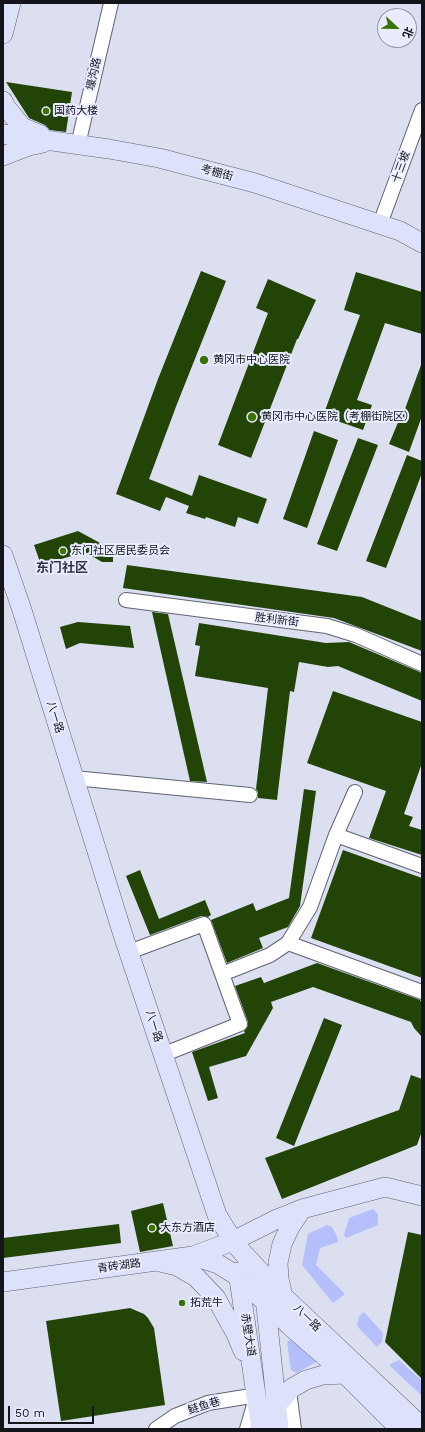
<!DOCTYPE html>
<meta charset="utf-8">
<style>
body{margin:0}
#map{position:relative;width:425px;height:1432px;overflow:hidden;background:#dbdff0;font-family:"Work Sans","Noto Sans SC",sans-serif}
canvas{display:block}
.frame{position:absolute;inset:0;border:4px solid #14151b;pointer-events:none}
.north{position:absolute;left:377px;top:8px;width:40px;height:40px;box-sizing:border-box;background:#e8ecfe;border:1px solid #9396a3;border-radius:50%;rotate:112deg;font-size:11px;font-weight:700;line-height:16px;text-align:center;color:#14151b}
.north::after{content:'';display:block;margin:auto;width:14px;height:18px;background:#3a7303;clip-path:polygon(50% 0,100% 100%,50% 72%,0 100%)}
.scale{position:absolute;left:8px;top:1406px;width:86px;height:18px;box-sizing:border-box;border:2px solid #14151b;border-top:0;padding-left:5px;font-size:12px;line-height:14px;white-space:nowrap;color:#14151b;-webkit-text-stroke:3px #e8ecfe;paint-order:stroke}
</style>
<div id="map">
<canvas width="425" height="1432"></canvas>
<div class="frame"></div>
<div class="north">北</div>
<div class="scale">50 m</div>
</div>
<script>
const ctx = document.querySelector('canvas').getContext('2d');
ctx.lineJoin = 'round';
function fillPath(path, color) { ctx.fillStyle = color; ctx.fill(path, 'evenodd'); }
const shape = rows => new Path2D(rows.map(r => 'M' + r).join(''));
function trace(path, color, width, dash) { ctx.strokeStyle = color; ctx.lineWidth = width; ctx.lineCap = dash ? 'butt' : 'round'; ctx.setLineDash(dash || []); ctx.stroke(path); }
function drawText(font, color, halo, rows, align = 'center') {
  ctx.font = font + ' "Work Sans","Noto Sans SC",sans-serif'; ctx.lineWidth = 4; ctx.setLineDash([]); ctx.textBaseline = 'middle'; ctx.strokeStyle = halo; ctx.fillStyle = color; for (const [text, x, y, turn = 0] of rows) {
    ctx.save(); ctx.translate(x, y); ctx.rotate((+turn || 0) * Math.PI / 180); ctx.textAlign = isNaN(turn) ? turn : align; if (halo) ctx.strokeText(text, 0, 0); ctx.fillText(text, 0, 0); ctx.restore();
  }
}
fillPath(shape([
 [373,1209,378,1214,378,1225,346,1238,344,1235,349,1218],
 [327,1225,332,1227,337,1236,338,1242,320,1248,316,1265,345,1294,333,1303,302,1265,308,1234],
 [364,1312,383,1333,382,1342,377,1347,357,1326,359,1316],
 [295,1336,316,1357,316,1362,297,1373,291,1370,287,1342],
 [399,1360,422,1381,422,1396,389,1365]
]), '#b4bffb');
fillPath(shape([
 [6,82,72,92,66,132,50,130,45,125,29,118],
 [201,271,226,281,177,404,149,479,192,496,199,475,267,499,258,524,238,517,235,527,206,517,205,519,186,513,189,506,166,497,160,511,116,494,158,379],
 [356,272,422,292,422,334,385,323,357,400,372,405,363,430,323,416,360,315,344,310],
 [268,279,316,300,298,339,297,339,251,458,218,445,268,313,256,308],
 [421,365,422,365,422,416,409,452,389,444,399,420,401,420],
 [314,431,338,440,307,528,283,519],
 [358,438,378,445,337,551,317,544],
 [407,455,422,461,422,473,386,568,366,561],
 [78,531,113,550,113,562,102,562,85,552,41,565,34,545],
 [127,565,362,597,422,621,422,651,334,618,123,588],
 [152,612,168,614,207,782,190,781],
 [78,622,130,626,134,648,80,643,66,649,60,627],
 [199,623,326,643,349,642,422,673,422,701,338,666,328,667,299,662,294,692,290,691,277,800,258,798,258,792,256,789,268,688,195,676,200,646,195,645],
 [333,691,422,722,422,763,404,814,413,817,409,826,422,830,422,855,369,838,386,791,307,763],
 [304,789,316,791,300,906,288,927,259,938,263,948,227,963,211,920,253,903,256,911,289,898],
 [343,850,422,878,422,978,311,938],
 [140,870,159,919,205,900,211,915,208,917,201,916,150,935,126,876],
 [317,963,420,1000,422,1004,422,1037,414,1028,411,1022,313,987,271,1002,273,1008,246,1056,209,1067,218,1098,208,1101,192,1052,245,1033,244,1031,248,1026,248,1022,235,986,261,977,264,983],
 [324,1018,342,1025,294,1146,276,1138],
 [411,1075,422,1079,422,1131,417,1145,282,1199,265,1158,399,1110],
 [163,1203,173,1246,140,1252,131,1211],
 [119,1224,121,1243,3,1258,3,1238],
 [408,1232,422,1235,422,1379,385,1342],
 [130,1308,144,1314,148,1318,154,1328,165,1405,61,1421,46,1321]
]), '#224407');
const street = shape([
 [78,145,111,3],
 [380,224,422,110],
 [126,600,327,626,356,635,422,664],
 [74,778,250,795],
 [336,835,422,866],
 [288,943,422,992],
 [129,952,204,924,240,1024,162,1055],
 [222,974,270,955,288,943,310,907,336,835,355,792],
 [289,1391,294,1429],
 [156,1429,175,1416,208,1403,257,1395,247,1429]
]);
const secondary = shape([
 [3,34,11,3],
 [3,101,5,106,22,127,41,135],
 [3,134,109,149,159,158,255,183,400,231,422,243],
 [3,156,29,146,43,143],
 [3,555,21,607,123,935,217,1215,233,1241,242,1252,283,1296,422,1427],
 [193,1256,218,1264,239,1277,289,1325,345,1374,400,1429],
 [160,1262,177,1266,196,1277,216,1298,236,1334,243,1351],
 [238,1272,261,1429],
 [3,1282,193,1256,233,1241,277,1219,302,1209,385,1187,422,1196],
 [283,1296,279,1279,278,1263,282,1244,290,1227,302,1209],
 [265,1297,279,1429],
 [276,1406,292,1388,306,1380,323,1375,345,1374]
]);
trace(street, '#606372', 16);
trace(secondary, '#606372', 20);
trace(street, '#fff', 14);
trace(secondary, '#dde1fa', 19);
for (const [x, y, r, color] of [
 [46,111,4,"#3a7303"],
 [204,360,5,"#3a7303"],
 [252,417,5,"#3a7303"],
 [63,551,4,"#3a7303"],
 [152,1228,4,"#3a7303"],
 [182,1303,4,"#3a7303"]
]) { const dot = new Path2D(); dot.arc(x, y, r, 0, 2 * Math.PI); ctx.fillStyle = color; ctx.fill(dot); trace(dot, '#e8ecfe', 1.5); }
drawText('11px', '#14151b', '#e8ecfe', [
 ["壕沟路",94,74,-77],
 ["十三坡",401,167,-70],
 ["考棚街",217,173,15],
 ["胜利新街",277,620,7],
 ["八一路",55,717,73],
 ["八一路",154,1026,73],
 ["青砖湖路",119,1266,-8],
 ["八一路",307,1318,44],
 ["赤壁大道",248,1335,81],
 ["鲢鱼巷",204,1406,-17]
]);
drawText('11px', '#14151b', '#e8ecfe', [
 ["国药大楼",54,111],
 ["黄冈市中心医院",213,360],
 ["黄冈市中心医院（考棚街院区）",261,417],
 ["东门社区居民委员会",71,551],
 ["大东方酒店",160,1228],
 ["拓荒牛",190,1303]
], 'left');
drawText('bold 13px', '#323542', '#e8ecfe', [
 ["东门社区",62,568]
]);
</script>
